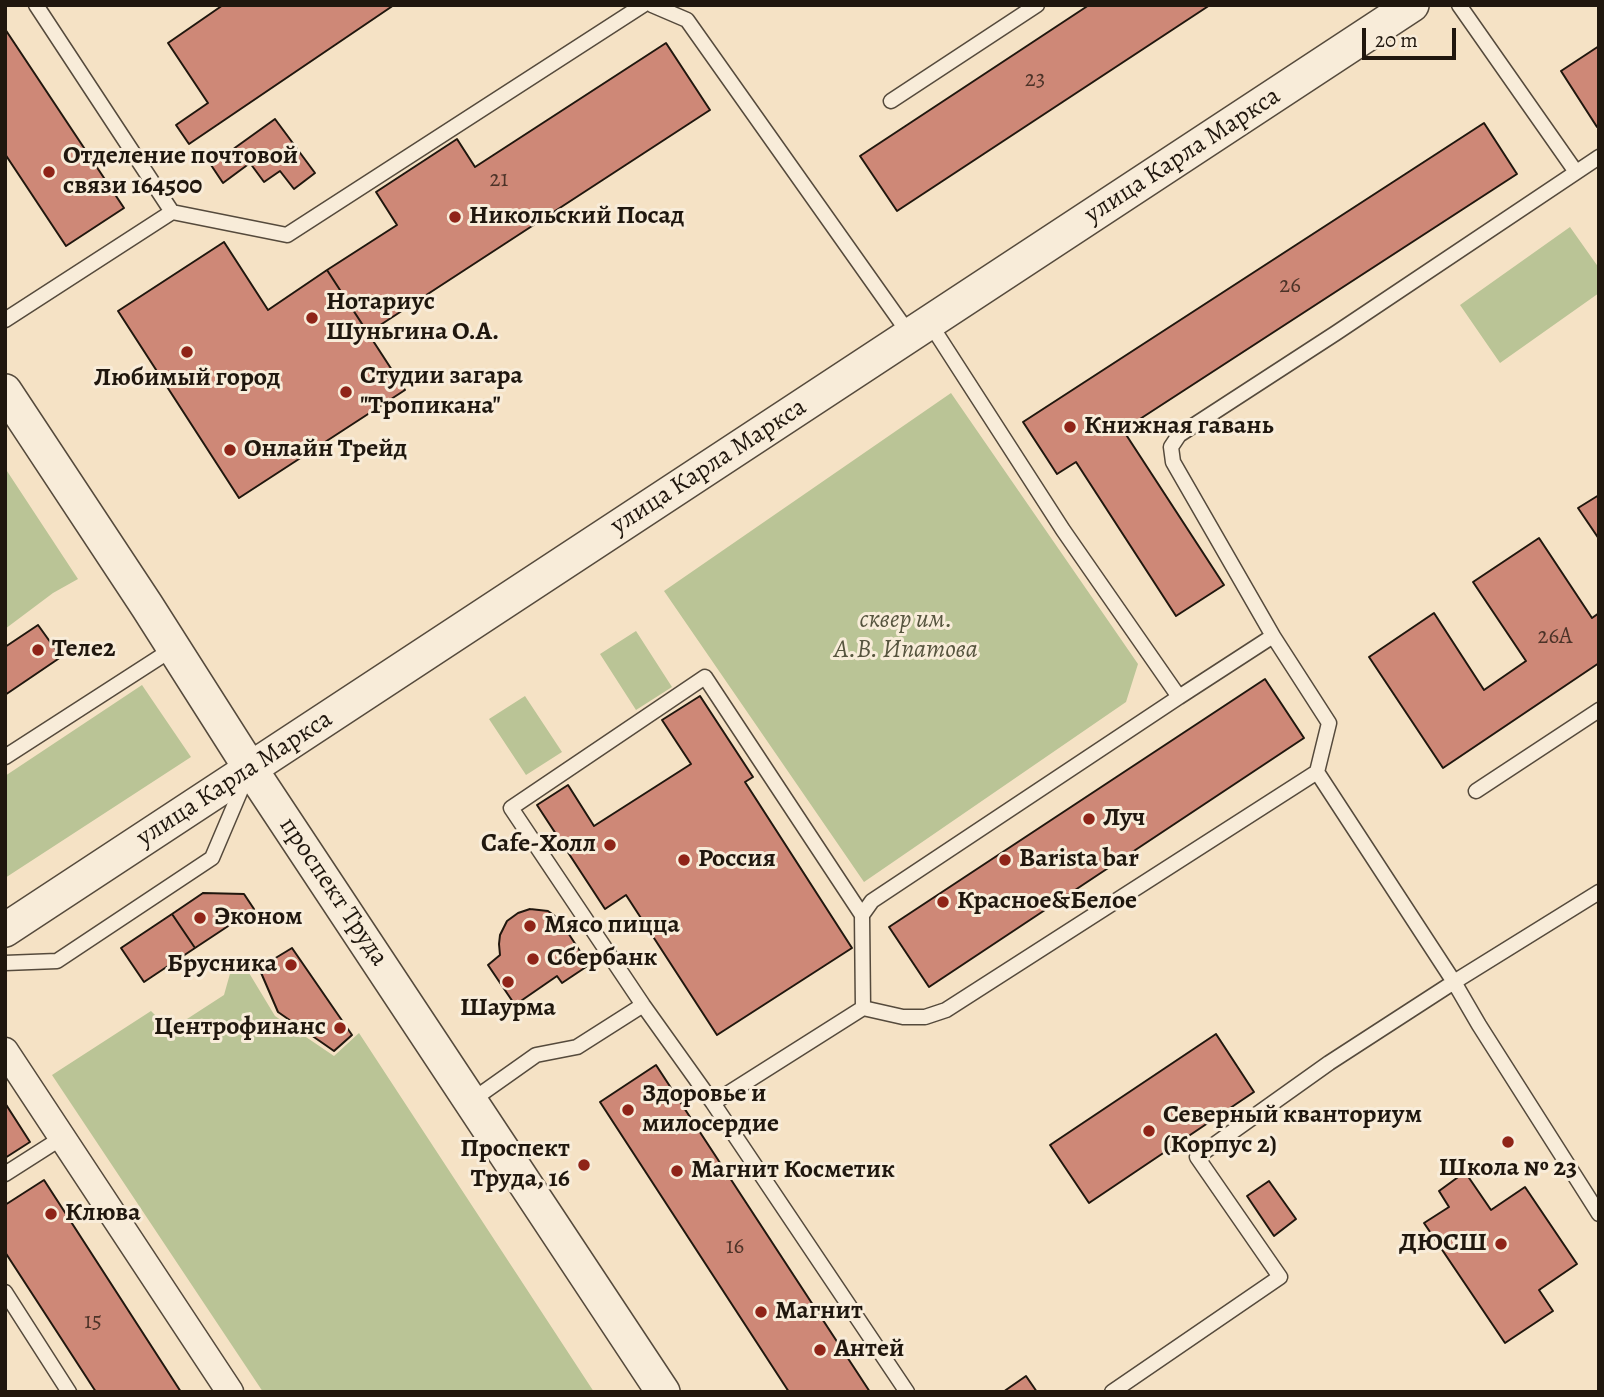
<!DOCTYPE html>
<meta charset="utf-8">
<style>
body{margin:0}
#map{position:relative;width:1604px;height:1397px;overflow:hidden;background:#f5e2c5;font-family:Alegreya,serif}
canvas{display:block}
.frame{position:absolute;inset:0;border:7px solid #20170e;pointer-events:none}
.scale{position:absolute;left:1362px;top:28px;width:94px;height:32px;box-sizing:border-box;border:4px solid #20170e;border-top:0;padding-left:9px;font-size:21px;line-height:24px;white-space:nowrap;color:#20170e;-webkit-text-stroke:5px #f8ecd9;paint-order:stroke}
</style>
<div id="map">
<canvas width="1604" height="1397"></canvas>
<div class="frame"></div>
<div class="scale">20 m</div>
</div>
<script>
const ctx = document.querySelector('canvas').getContext('2d');
ctx.lineJoin = 'round';
function fillPath(path, color) { ctx.fillStyle = color; ctx.fill(path, 'evenodd'); }
const shape = rows => new Path2D(rows.map(r => 'M' + r).join(''));
function trace(path, color, width, dash) { ctx.strokeStyle = color; ctx.lineWidth = width; ctx.lineCap = dash ? 'butt' : 'round'; ctx.setLineDash(dash || []); ctx.stroke(path); }
function drawText(font, color, halo, rows, align = 'center') {
  ctx.font = font + ' Alegreya,serif'; ctx.lineWidth = 6; ctx.setLineDash([]); ctx.textBaseline = 'middle'; ctx.strokeStyle = halo; ctx.fillStyle = color; for (const [text, x, y, turn = 0] of rows) {
    ctx.save(); ctx.translate(x, y); ctx.rotate((+turn || 0) * Math.PI / 180); ctx.textAlign = isNaN(turn) ? turn : align; if (halo) ctx.strokeText(text, 0, 0); ctx.fillText(text, 0, 0); ctx.restore();
  }
}
fillPath(shape([
 [1570,227,1599,268,1599,293,1500,363,1460,305],
 [951,393,1138,664,1126,702,864,882,664,591],
 [5,468,78,579,53,593,5,629],
 [636,631,672,687,636,710,600,654],
 [142,685,191,757,5,878,5,776],
 [525,696,562,752,526,775,489,719],
 [240,958,275,1016,334,1056,359,1033,594,1392,263,1392,52,1075,151,1011,170,1030,224,995,233,963]
]), '#bac496');
const building = shape([
 [223,5,394,5,189,144,176,125,208,103,168,43,223,5],
 [1089,5,1210,5,897,211,860,156,1089,5],
 [5,29,124,208,66,246,5,154,5,29],
 [666,43,710,110,368,333,327,270,397,225,376,192,457,139,475,167,666,43],
 [1599,46,1599,126,1597,127,1561,71,1599,46],
 [275,119,315,173,294,189,280,171,264,182,250,163,223,183,211,165,275,119],
 [1484,123,1517,174,1123,430,1224,585,1176,616,1076,462,1057,474,1023,422,1484,123],
 [224,242,268,310,327,270,405,390,239,498,118,311,224,242],
 [1599,495,1599,539,1578,508,1599,495],
 [1539,538,1592,618,1599,613,1599,663,1443,768,1369,657,1434,613,1484,690,1526,661,1473,582,1539,538],
 [38,625,61,657,5,695,5,647,38,625],
 [1265,679,1304,738,929,987,889,927,1265,679],
 [700,696,753,777,745,782,852,948,717,1035,626,895,605,909,537,805,568,785,594,826,691,764,662,720,700,696],
 [203,893,244,894,254,909,195,948,172,914,203,893],
 [530,909,548,911,559,919,589,965,562,983,557,976,515,1005,488,965,500,955,499,944,500,935,507,921,518,913,530,909],
 [172,914,195,948,144,982,121,948,172,914],
 [292,948,352,1035,334,1051,278,1012,259,968,292,948],
 [1216,1034,1254,1092,1089,1203,1050,1145,1216,1034],
 [656,1065,870,1392,789,1392,600,1102,656,1065],
 [5,1103,30,1142,5,1158,5,1103],
 [1465,1172,1491,1210,1525,1187,1577,1264,1539,1290,1553,1311,1505,1343,1424,1223,1449,1207,1439,1191,1465,1172],
 [44,1180,181,1392,96,1392,5,1252,5,1205,44,1180],
 [1269,1181,1296,1219,1274,1236,1247,1196,1269,1181],
 [1026,1376,1037,1392,1003,1392,1026,1376]
]);
fillPath(building, '#ce8877');
trace(building, '#20170e', 2);
const service = shape([
 [36,5,172,212],
 [652,5,687,20,910,335],
 [1459,5,1576,172],
 [891,101,1037,5],
 [5,320,172,212,287,235,643,5],
 [1273,636,1173,462,1171,447,1179,435,1336,333,1599,157],
 [1179,697,1273,636,1329,723,1317,772,1454,982,1599,892],
 [5,757,174,648],
 [1476,791,1599,710],
 [862,915,705,677,511,808,643,1005,713,1103,863,1008,862,915,872,901,1179,697,1063,530,929,322],
 [5,963,57,961,212,858,246,778],
 [863,1008,903,1017,925,1017,946,1010,1317,772],
 [471,1101,536,1055,577,1047,643,1005],
 [713,1103,907,1392],
 [5,1174,63,1137],
 [5,1292,69,1392],
 [1112,1392,1280,1277,1197,1157,1329,1063,1454,982,1479,1025,1599,1214]
]);
const minor = shape([
 [5,1051,230,1392]
]);
const tertiary = shape([
 [5,391,147,606,250,768,663,1392],
 [5,930,1412,5]
]);
trace(service, '#554a3c', 17);
trace(minor, '#554a3c', 29);
trace(tertiary, '#554a3c', 36);
trace(service, '#f8ecd9', 14);
trace(minor, '#f8ecd9', 26);
trace(tertiary, '#f8ecd9', 33);
for (const [x, y, r, color] of [
 [49,172,7,"#8f2418"],
 [455,217,7,"#8f2418"],
 [312,318,7,"#8f2418"],
 [187,352,7,"#8f2418"],
 [346,392,7,"#8f2418"],
 [1070,427,7,"#8f2418"],
 [230,450,7,"#8f2418"],
 [38,650,7,"#8f2418"],
 [1089,819,7,"#8f2418"],
 [610,845,7,"#8f2418"],
 [684,860,7,"#8f2418"],
 [1005,860,7,"#8f2418"],
 [943,902,7,"#8f2418"],
 [200,918,7,"#8f2418"],
 [530,926,7,"#8f2418"],
 [533,959,7,"#8f2418"],
 [291,965,7,"#8f2418"],
 [508,982,7,"#8f2418"],
 [340,1028,7,"#8f2418"],
 [628,1110,7,"#8f2418"],
 [1149,1131,7,"#8f2418"],
 [1508,1142,7,"#8f2418"],
 [584,1165,7,"#8f2418"],
 [677,1171,7,"#8f2418"],
 [51,1214,7,"#8f2418"],
 [1501,1244,7,"#8f2418"],
 [761,1312,7,"#8f2418"],
 [820,1350,7,"#8f2418"]
]) { const dot = new Path2D(); dot.arc(x, y, r, 0, 2 * Math.PI); ctx.fillStyle = color; ctx.fill(dot); trace(dot, '#f8ecd9', 2.5); }
drawText('23px', '#4c3328', null, [
 ["23",1035,80],
 ["21",499,180],
 ["26",1290,286],
 ["26А",1555,637],
 ["16",735,1247],
 ["15",93,1322]
]);
drawText('26px', '#20170e', '#f8ecd9', [
 ["улица Карла Маркса",1183,156,-33],
 ["улица Карла Маркса",709,467,-33],
 ["улица Карла Маркса",235,779,-33],
 ["проспект Труда",333,892,56]
]);
drawText('bold 26px', '#20170e', '#f8ecd9', [
 ["Отделение почтовой",63,157],
 ["связи 164500",63,187],
 ["Никольский Посад",469,217],
 ["Нотариус",326,303],
 ["Шуньгина О.А.",326,333],
 ["Студии загара",360,377],
 ["\"Тропикана\"",360,407],
 ["Любимый город",187,379,"center"],
 ["Книжная гавань",1084,427],
 ["Онлайн Трейд",244,450],
 ["Теле2",52,650],
 ["Луч",1103,819],
 ["Cafe-Холл",596,845,"right"],
 ["Россия",698,860],
 ["Barista bar",1019,860],
 ["Красное&Белое",957,902],
 ["Эконом",214,918],
 ["Мясо пицца",544,926],
 ["Сбербанк",547,959],
 ["Брусника",277,965,"right"],
 ["Шаурма",508,1009,"center"],
 ["Центрофинанс",326,1028,"right"],
 ["Здоровье и",642,1095],
 ["милосердие",642,1125],
 ["Северный кванториум",1163,1116],
 ["(Корпус 2)",1163,1146],
 ["Проспект",570,1150,"right"],
 ["Труда, 16",570,1180,"right"],
 ["Школа № 23",1508,1169,"center"],
 ["Магнит Косметик",691,1171],
 ["Клюва",65,1214],
 ["ДЮСШ",1487,1244,"right"],
 ["Магнит",775,1312],
 ["Антей",834,1350]
], 'left');
drawText('italic 26px', '#56543e', '#f8ecd9', [
 ["сквер им.",906,621],
 ["А.В. Ипатова",906,651]
]);
</script>
